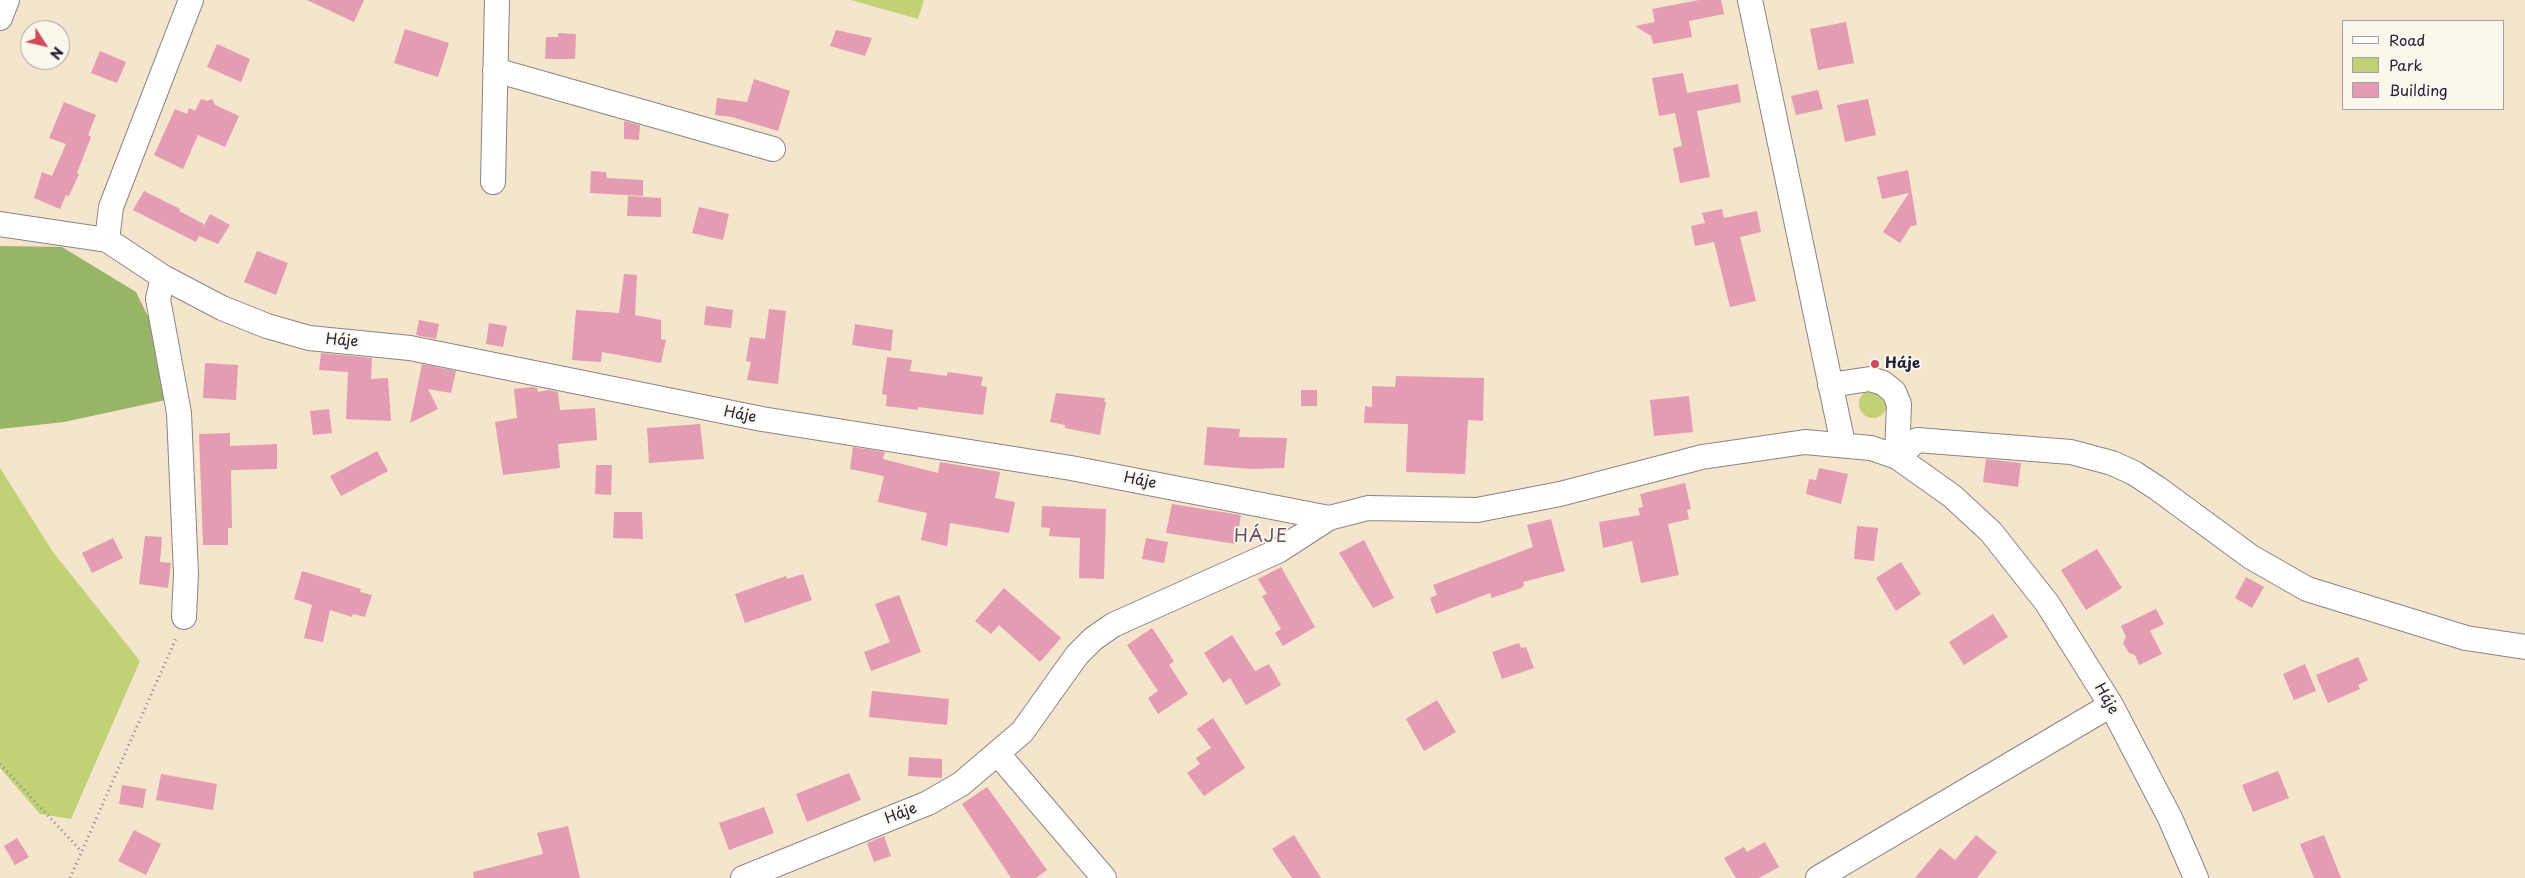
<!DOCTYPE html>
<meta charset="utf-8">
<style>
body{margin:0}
#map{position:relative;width:2525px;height:878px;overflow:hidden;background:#f4e5cc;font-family:"Playpen Sans",sans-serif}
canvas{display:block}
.legend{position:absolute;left:2342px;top:20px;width:162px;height:90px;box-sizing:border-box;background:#fbf7ec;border:1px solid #a4a2a5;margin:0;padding:6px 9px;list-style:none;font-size:15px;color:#22223b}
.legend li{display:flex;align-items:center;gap:10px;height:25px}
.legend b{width:25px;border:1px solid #a4a2a5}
.north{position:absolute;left:20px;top:20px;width:50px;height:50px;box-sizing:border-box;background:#fbf7ec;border:1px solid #a4a2a5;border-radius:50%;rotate:125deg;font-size:14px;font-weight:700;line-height:20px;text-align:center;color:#22223b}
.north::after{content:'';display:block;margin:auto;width:18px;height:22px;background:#d1495b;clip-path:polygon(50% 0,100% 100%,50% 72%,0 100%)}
</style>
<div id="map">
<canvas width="2525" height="878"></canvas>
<ul class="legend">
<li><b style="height:6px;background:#fff"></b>Road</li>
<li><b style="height:14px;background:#c0d275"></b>Park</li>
<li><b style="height:14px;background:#e49cb3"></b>Building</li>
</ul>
<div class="north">N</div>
</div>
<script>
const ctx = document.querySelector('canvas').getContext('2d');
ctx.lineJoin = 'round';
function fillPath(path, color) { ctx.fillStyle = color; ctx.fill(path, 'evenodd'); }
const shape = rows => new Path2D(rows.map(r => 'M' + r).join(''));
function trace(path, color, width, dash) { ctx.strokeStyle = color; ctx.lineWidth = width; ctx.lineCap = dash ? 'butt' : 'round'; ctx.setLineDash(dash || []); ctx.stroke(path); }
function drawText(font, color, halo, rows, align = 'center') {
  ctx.font = font + ' "Playpen Sans",sans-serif'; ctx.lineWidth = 4; ctx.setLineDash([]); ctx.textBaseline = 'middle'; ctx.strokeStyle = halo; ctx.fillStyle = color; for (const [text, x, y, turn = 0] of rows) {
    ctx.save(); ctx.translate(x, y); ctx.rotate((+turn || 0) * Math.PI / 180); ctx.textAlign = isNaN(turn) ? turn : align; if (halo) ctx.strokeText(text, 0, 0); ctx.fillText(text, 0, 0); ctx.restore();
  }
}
fillPath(shape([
 [851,0,924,0,918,19],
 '1859 404a14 14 0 1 1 28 0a14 14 0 1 1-28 0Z',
 [0,468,53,552,140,661,71,819,40,814,0,768]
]), '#c0d275');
fillPath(shape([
 [0,246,62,247,136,292,158,337,175,398,64,422,0,429]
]), '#98b466');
fillPath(shape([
 [307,0,364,0,354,22],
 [1699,0,1721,0,1724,14,1689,21,1692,37,1653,44,1651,36,1635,26,1655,22,1652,9],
 [1846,22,1854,63,1818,70,1810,29],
 [405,29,449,43,438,77,394,63],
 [836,30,872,38,865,56,830,46],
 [558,33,576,34,575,59,545,59,546,37,558,37],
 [217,44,250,59,241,82,207,67],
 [100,51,126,62,117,83,91,73],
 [1683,73,1687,93,1738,84,1741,102,1697,111,1710,177,1680,183,1673,148,1682,146,1675,113,1659,116,1652,78],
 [754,79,790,91,778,131,732,117,715,115,717,98,747,102],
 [1818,90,1823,109,1796,115,1791,96],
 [201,99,207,101,212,99,215,105,239,116,225,147,198,135,183,169,154,155,175,109,187,114,189,108,195,111],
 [1868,99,1876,135,1845,142,1837,105],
 [64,102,96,115,88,135,91,137,77,173,79,174,69,196,66,195,60,209,34,198,42,172,52,176,66,144,49,138],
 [624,121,640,125,639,140,624,139],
 [1908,170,1917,225,1911,226,1900,243,1883,232,1909,193,1882,199,1877,177],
 [591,171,606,172,607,178,643,180,643,196,590,193],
 [144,191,180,209,179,211,204,224,202,229,210,214,230,225,218,244,199,236,196,242,133,210],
 [628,196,661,198,661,217,627,216],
 [699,207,729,214,723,240,692,233],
 [1722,209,1724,218,1757,211,1761,232,1740,237,1756,301,1730,307,1714,242,1695,246,1691,226,1705,223,1702,213],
 [257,251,288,263,276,295,244,282],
 [624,274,637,275,635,315,661,320,661,339,666,340,661,363,602,352,601,362,572,360,576,310,619,313],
 [706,306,733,310,731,328,704,325],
 [769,309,786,311,778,384,747,380,751,362,746,361,750,337,765,339],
 [419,320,439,324,436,339,416,335],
 [489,323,507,326,503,347,486,344],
 [855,324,893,330,891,351,852,345],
 [321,353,372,358,371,379,388,378,391,421,346,419,348,372,319,370],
 [887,357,912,360,910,371,947,376,948,372,983,377,981,386,987,387,983,415,918,407,918,410,886,406,887,395,882,394],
 [205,363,238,365,236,400,203,398],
 [422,364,456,371,451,393,428,389,438,409,410,423],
 [1396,376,1484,378,1483,421,1468,420,1465,474,1406,472,1408,424,1364,423,1365,406,1372,407,1372,386,1395,387],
 [532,387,537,388,538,392,548,390,558,392,560,410,595,408,597,440,558,444,560,468,503,475,495,422,517,418,514,389],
 [1301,390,1317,390,1317,406,1301,406],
 [1056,393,1105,398,1104,402,1106,402,1100,435,1065,428,1065,425,1050,422],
 [1689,396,1693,432,1654,436,1650,400],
 [329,409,332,433,313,435,310,411],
 [700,424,704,459,649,463,647,428],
 [1207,427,1240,429,1239,437,1287,438,1284,468,1251,469,1204,465],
 [230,433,230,446,277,444,277,469,231,470,232,528,228,528,228,545,203,545,199,434],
 [853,447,885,452,883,459,938,473,940,462,1000,472,995,498,1015,502,1009,533,950,523,947,546,921,540,927,513,878,502,884,476,850,469],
 [377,451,388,471,341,496,330,476],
 [1986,459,2021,463,2018,487,1983,482],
 [596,465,612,465,611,495,595,494],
 [1819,468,1848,474,1841,504,1806,494,1809,479,1816,480],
 [1685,483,1691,509,1687,510,1689,519,1668,524,1679,575,1641,583,1632,541,1603,548,1599,522,1640,515,1638,508,1643,507,1640,494],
 [1172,504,1241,515,1236,544,1166,533],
 [1042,506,1106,509,1104,579,1079,578,1080,538,1049,536,1050,528,1041,527],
 [614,512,642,512,643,539,613,538],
 [1551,519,1565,571,1523,582,1524,585,1521,588,1492,598,1490,593,1436,614,1430,598,1437,595,1433,585,1533,547,1527,525],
 [1857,526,1878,528,1874,561,1854,559],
 [145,536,162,537,160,562,171,563,168,588,139,584],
 [113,538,123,558,92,573,82,553],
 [1146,538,1168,542,1164,563,1142,559],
 [1364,540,1394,598,1373,608,1339,553],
 [2097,549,2122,588,2086,610,2061,570],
 [1901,562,1921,594,1896,611,1876,578],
 [1281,567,1315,627,1283,646,1275,633,1281,629,1262,596,1267,594,1258,579],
 [302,571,361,589,360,592,372,595,365,617,353,614,352,617,330,610,323,642,304,638,312,605,294,599],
 [803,574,812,600,745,623,735,594,786,576,787,579],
 [2246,577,2264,587,2252,608,2235,598],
 [1004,588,1061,638,1040,662,999,625,991,634,975,621],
 [899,595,921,652,871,671,864,652,890,642,875,604],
 [2156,609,2164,624,2150,631,2162,654,2139,665,2135,655,2129,653,2123,643,2126,637,2121,626],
 [1993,614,2008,637,1964,665,1949,642],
 [1152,628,1174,661,1169,665,1188,694,1158,714,1148,698,1158,691,1127,645],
 [1232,635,1255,671,1269,664,1281,685,1246,705,1230,678,1223,683,1204,653],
 [1519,643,1521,648,1526,647,1534,668,1502,679,1492,652],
 [2358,657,2368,680,2358,685,2360,689,2328,703,2316,675],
 [2305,664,2316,691,2294,700,2283,674],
 [872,691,949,699,947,725,869,717],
 [1437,700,1456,732,1424,751,1406,719],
 [1213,718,1245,768,1204,796,1187,773,1200,764,1196,758,1211,748,1197,729],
 [909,757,942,759,942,778,908,776],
 [2278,771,2289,798,2253,812,2242,785],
 [849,773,861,800,807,822,796,794],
 [161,774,217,784,213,810,156,800],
 [122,785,146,789,143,808,119,804],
 [987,787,1047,870,1036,878,1011,878,962,804],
 [764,807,774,833,729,850,719,823],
 [568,826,580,878,474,878,473,872,543,854,537,833],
 [134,830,161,844,146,875,118,861],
 [1294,835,1321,878,1292,878,1272,849],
 [1976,835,1997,852,1977,878,1915,878,1940,848,1955,860],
 [2324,835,2341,878,2314,878,2300,844],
 [884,836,891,856,874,862,867,843],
 [17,838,29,857,15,865,4,846],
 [1765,842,1779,867,1759,878,1736,878,1724,858,1744,847,1747,852]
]), '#e49cb3');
const minor = shape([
 [1750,0,1843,444],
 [0,18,7,0],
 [495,70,773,149],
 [493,182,497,0],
 [0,224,107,240,163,277,222,308,267,326,309,338,410,348,762,419,1071,468,1329,518],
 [107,240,111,207,191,0],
 [163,277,158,299,179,413,186,574,184,617],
 [1830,385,1870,379,1883,383,1894,392,1899,404,1897,457],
 [1897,457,1917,440,2071,452,2112,463,2134,473,2157,488,2251,557,2307,589,2466,638,2525,647],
 [998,754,1104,878],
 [743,878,928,803,961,784,1022,732,1077,655,1093,639,1113,625,1278,551,1329,518,1368,508,1477,510,1560,494,1702,457,1805,442,1871,448,1897,457,1952,496,1991,532,2047,603,2111,705,2170,818,2196,878],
 [1818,878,2111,705]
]);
trace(minor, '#8b8484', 26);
trace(shape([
 [0,764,81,851],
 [70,878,177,636]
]), '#8b8484', 3, [1, 4]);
trace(minor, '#fff', 24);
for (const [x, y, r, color] of [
 [1875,364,5,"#d1495b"]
]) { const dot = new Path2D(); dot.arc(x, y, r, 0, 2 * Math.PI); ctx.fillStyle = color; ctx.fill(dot); trace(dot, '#fbf7ec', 2); }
drawText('15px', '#22223b', '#fbf7ec', [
 ["Háje",342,341,5],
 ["Háje",740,415,11],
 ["Háje",1140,481,11],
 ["Háje",2106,699,60],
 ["Háje",901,814,-22]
]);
drawText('bold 15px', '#22223b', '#fbf7ec', [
 ["Háje",1885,364]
], 'left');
ctx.letterSpacing = '1px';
drawText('18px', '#664d65', '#fbf7ec', [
 ["HÁJE",1261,537]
]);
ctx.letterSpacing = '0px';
</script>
